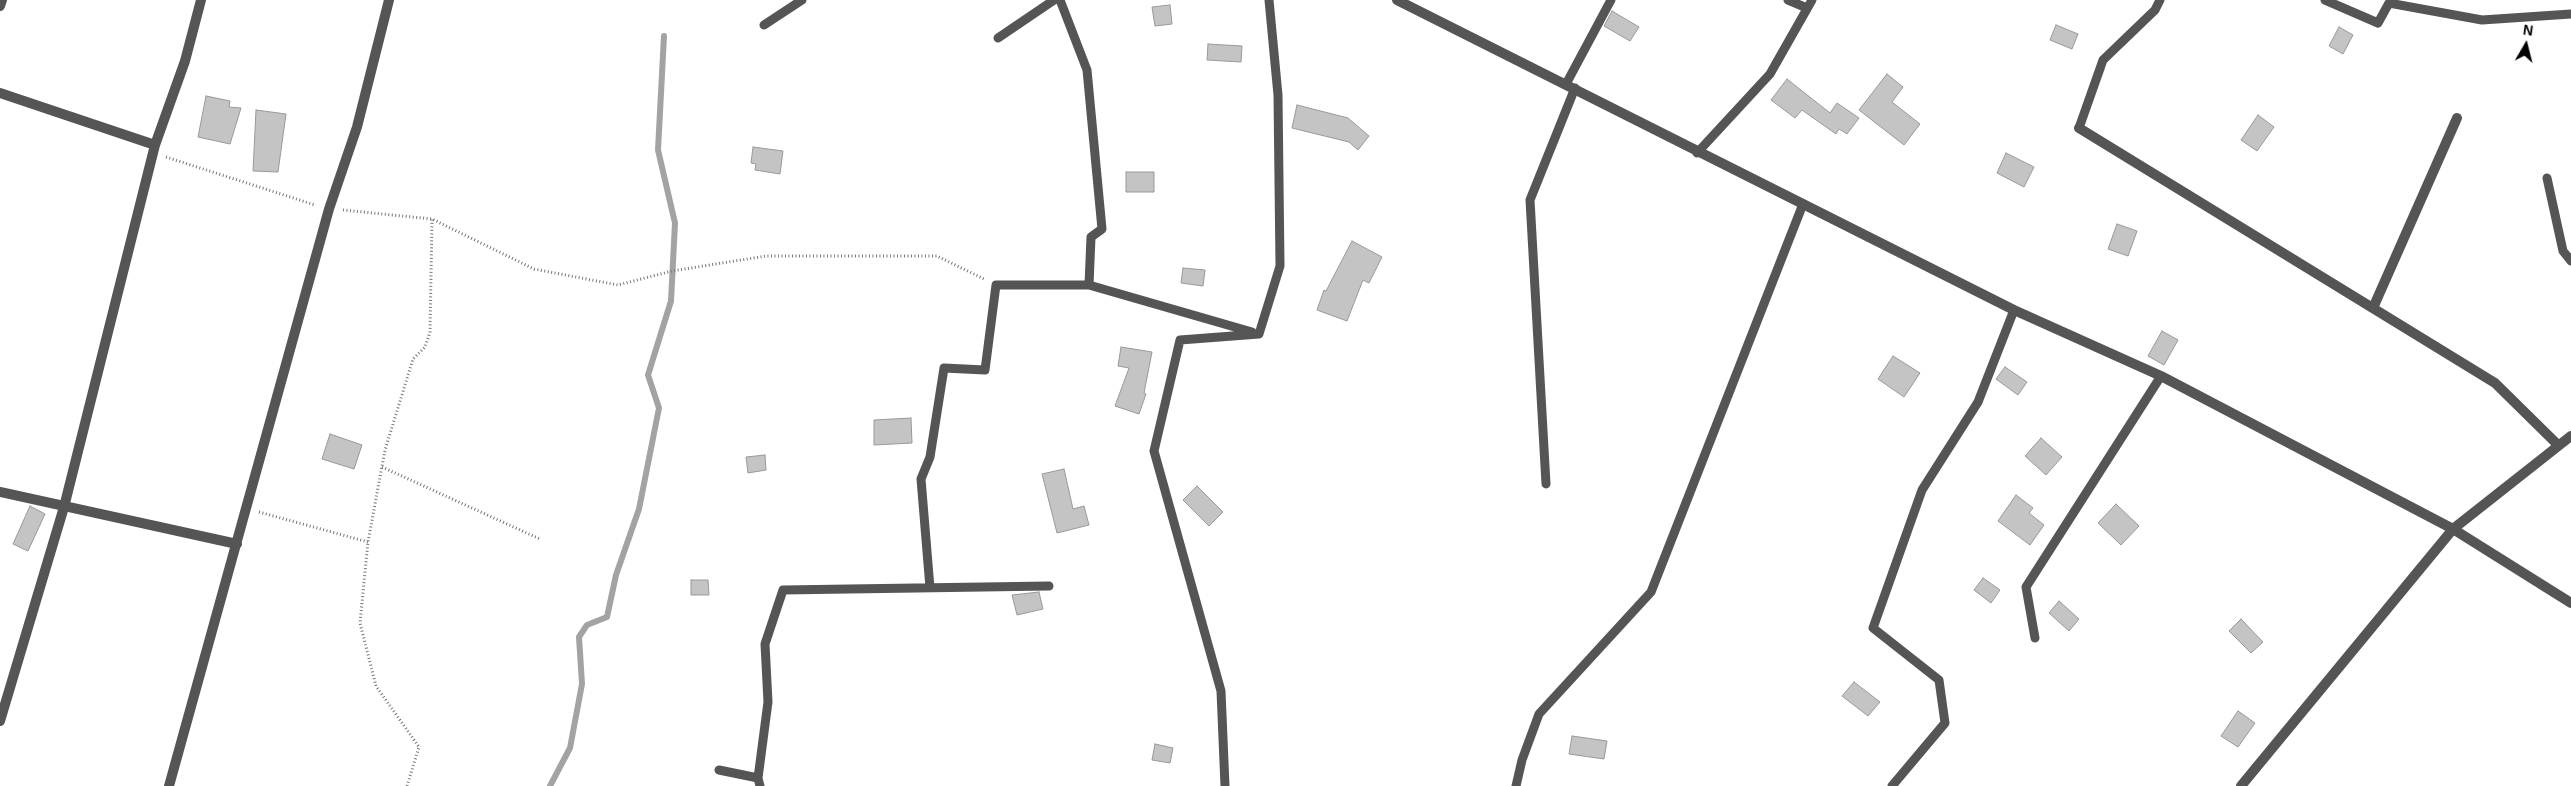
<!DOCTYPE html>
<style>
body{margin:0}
#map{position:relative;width:2571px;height:786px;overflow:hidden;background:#fff;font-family:Arial,sans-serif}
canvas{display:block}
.north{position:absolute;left:2501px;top:20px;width:50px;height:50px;-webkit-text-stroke:4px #fff;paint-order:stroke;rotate:8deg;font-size:14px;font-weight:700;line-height:20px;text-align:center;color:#000}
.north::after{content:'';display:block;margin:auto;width:18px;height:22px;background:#000;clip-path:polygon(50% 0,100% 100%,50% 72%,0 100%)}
</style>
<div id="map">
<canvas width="2571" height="786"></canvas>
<div class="north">N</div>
</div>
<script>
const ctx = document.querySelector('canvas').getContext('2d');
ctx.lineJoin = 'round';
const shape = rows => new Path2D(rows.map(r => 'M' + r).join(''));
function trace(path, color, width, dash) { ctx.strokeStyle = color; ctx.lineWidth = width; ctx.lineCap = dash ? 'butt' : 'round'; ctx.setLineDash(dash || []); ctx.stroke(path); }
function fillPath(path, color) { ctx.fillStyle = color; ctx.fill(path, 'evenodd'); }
trace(shape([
 [550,786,570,748,582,684,579,637,587,625,607,617,616,575,639,509,659,408,648,375,671,301,675,223,658,150,664,36]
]), '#a3a3a3', 6);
const building = shape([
 [1170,5,1172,24,1155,26,1152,7,1170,5],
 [1612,11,1639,27,1630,41,1604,26,1612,11],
 [2056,25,2078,34,2072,49,2050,40,2056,25],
 [2339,27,2353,35,2343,54,2329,46,2339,27],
 [1208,44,1242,46,1241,62,1207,60,1208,44],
 [1887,74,1903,87,1892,102,1920,124,1904,145,1859,110,1887,74],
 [1787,79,1830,113,1837,103,1859,118,1847,134,1839,129,1836,134,1802,110,1795,118,1771,100,1787,79],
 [206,96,230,101,229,107,241,108,230,144,198,137,206,96],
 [1297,105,1348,118,1369,136,1358,150,1349,142,1292,128,1297,105],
 [256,110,286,114,278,172,253,171,256,110],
 [2258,115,2274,127,2257,151,2241,140,2258,115],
 [753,147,783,151,780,174,755,170,756,164,751,163,753,147],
 [2006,153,2034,167,2024,187,1997,173,2006,153],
 [1126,172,1154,172,1154,192,1126,192,1126,172],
 [2117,224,2137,231,2128,256,2108,249,2117,224],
 [1352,241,1382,257,1369,283,1363,280,1347,321,1317,310,1324,290,1326,291,1352,241],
 [1183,268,1205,270,1203,286,1181,283,1183,268],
 [2162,331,2178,340,2164,365,2148,356,2162,331],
 [1121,347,1152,352,1144,393,1146,394,1139,414,1115,406,1129,368,1118,366,1121,347],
 [1893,356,1920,373,1904,397,1878,379,1893,356],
 [2005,367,2027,382,2018,395,1996,379,2005,367],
 [911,418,912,443,874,445,874,420,911,418],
 [330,434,362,445,354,469,322,459,330,434],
 [2041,438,2062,457,2046,475,2025,456,2041,438],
 [765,455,766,470,748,473,746,457,765,455],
 [1064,469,1073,509,1084,506,1089,525,1057,533,1042,474,1064,469],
 [1197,486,1223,512,1209,526,1183,500,1197,486],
 [2016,495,2033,508,2029,513,2044,525,2030,545,1998,521,2016,495],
 [2116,504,2139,526,2121,545,2098,523,2116,504],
 [30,506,45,514,28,551,13,544,30,506],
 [1983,578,2000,590,1991,603,1974,590,1983,578],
 [691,580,708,580,709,595,691,595,691,580],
 [1039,592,1043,609,1017,615,1012,595,1039,592],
 [2059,601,2079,619,2069,631,2049,613,2059,601],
 [2241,619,2263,642,2251,653,2229,631,2241,619],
 [1854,682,1880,702,1868,716,1842,696,1854,682],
 [2238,711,2255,723,2238,747,2221,736,2238,711],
 [1572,736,1607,741,1604,759,1569,754,1572,736],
 [1155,744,1173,748,1170,763,1152,760,1155,744]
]);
fillPath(building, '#c4c4c4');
trace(building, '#999', 1);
trace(shape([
 [166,157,315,205],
 [343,210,432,219,534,269,618,285,672,271,766,256,937,256,984,279],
 [382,467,540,539],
 [259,512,368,542],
 [407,786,419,747,376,686,360,623,368,542,385,450,413,359,425,347,430,332,432,219]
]), '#777', 3, [1, 2.5]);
trace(shape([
 [1060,0,1087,70,1102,229,1091,237,1089,285],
 [1788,0,1807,8],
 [2325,0,2378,23,2389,3,2482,20,2571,14],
 [764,25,802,0],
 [998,38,1054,0],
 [1566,84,1611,0],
 [2079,128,2103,60,2155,10,2160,0],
 [1697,153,1770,74,1812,0],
 [2547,178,2563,251,2571,261],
 [1546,484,1530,200,1575,88],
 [930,588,921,479,930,457,944,368,985,370,996,285,1089,285,1252,332],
 [2035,638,2026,587,2161,376],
 [719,770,758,778,760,786],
 [758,778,768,702,765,644,783,590,1049,586],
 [1225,786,1221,691,1154,451,1180,340,1259,334,1280,266,1278,95,1269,0],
 [1516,786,1522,760,1539,714,1651,592,1803,204],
 [1892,786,1945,723,1939,680,1873,628,1922,490,1978,402,2014,310]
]), '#555', 9);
trace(shape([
 [1397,0,2014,310,2161,376,2453,529,2571,603],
 [0,6,2,0],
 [0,93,155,145],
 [2079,128,2495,383,2558,445],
 [2373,308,2457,118],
 [0,492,237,544],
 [0,721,64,507,155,145,185,61,201,0],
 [169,786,329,209,357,127,389,0],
 [2241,786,2453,529,2571,436]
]), '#555', 10);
</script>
